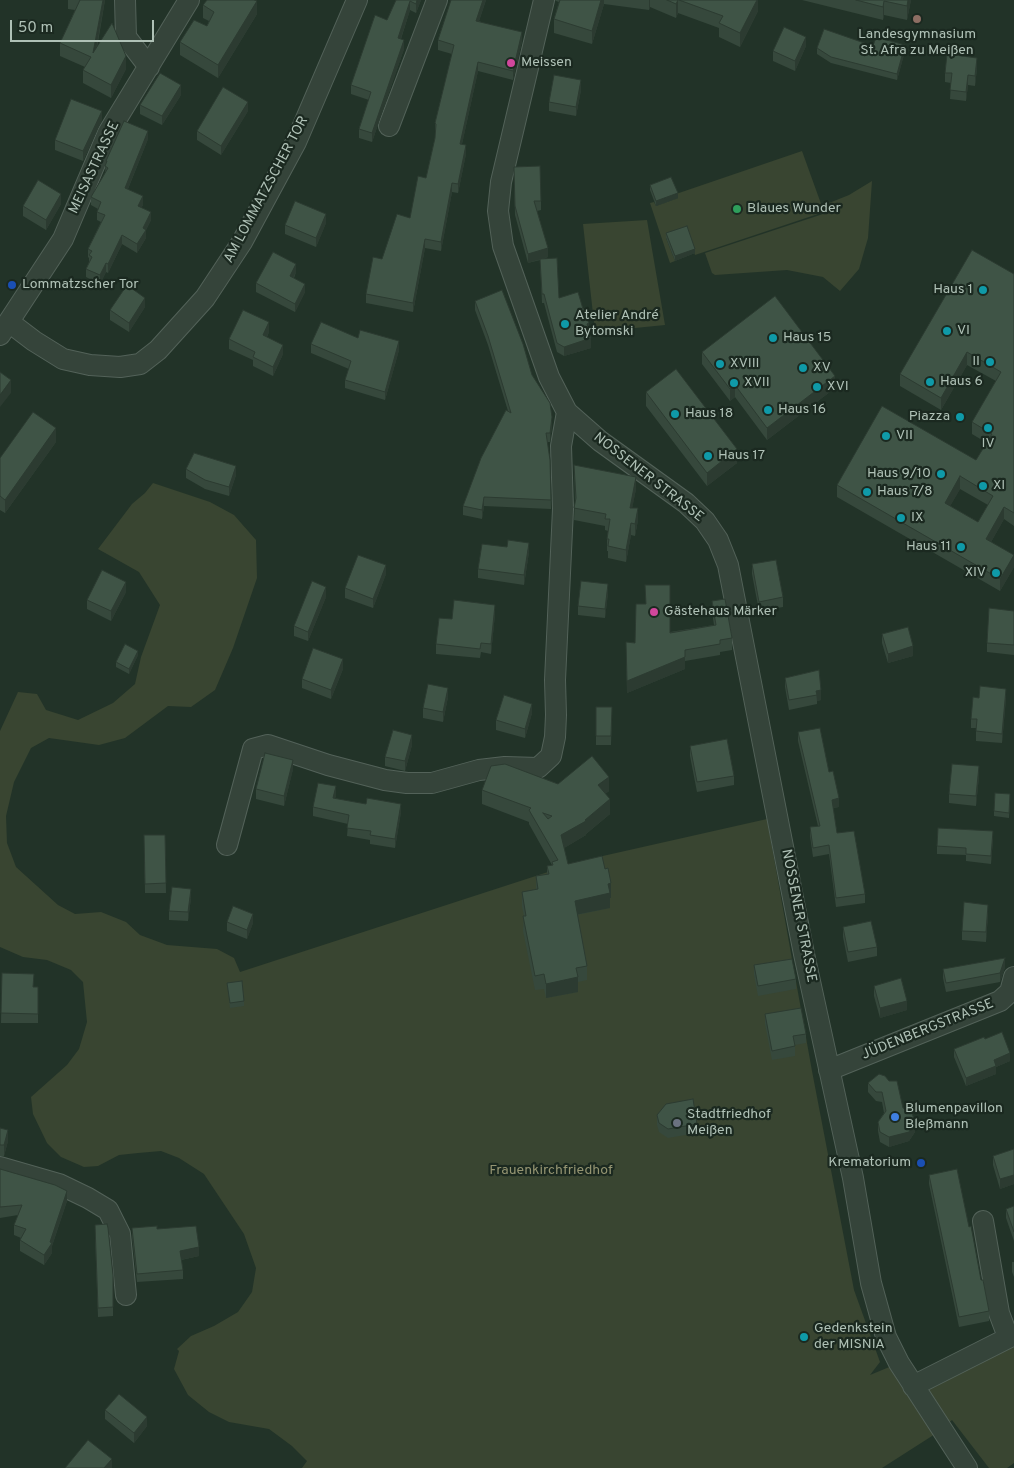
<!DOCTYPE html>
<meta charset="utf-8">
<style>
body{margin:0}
#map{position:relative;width:1014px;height:1468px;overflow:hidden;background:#223328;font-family:Overpass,sans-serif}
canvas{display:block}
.scale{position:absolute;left:10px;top:20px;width:144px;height:22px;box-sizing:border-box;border:2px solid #afc1b6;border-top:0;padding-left:6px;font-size:15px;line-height:18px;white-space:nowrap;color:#afc1b6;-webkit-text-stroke:4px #1b2920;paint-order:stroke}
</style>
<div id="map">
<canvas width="1014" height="1468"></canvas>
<div class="scale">50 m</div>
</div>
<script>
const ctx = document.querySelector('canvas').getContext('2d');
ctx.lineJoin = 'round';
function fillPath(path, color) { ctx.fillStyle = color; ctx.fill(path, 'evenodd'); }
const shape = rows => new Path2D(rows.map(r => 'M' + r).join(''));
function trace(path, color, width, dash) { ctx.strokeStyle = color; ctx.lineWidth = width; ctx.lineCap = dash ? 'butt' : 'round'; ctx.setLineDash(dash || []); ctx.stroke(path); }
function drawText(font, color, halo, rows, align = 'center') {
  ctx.font = font + ' Overpass,sans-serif'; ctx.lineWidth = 4.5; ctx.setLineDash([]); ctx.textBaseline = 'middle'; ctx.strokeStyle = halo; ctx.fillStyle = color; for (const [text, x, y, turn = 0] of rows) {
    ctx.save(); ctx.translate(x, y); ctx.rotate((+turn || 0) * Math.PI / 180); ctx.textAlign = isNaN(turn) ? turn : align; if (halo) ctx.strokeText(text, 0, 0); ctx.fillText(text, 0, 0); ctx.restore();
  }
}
fillPath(shape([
 [802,151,824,212,695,255,687,231,666,238,675,261,670,263,650,203,654,202,656,206,678,198,676,194],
 [872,181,868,238,859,269,840,291,823,277,787,270,715,275,712,273,705,253,826,213,824,205,849,195],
 [647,220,665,325,595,332,583,224],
 [153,483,210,502,234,515,256,540,257,578,233,648,215,690,191,707,168,706,125,738,99,745,49,738,31,748,14,782,6,816,7,843,16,867,58,905,75,914,101,912,126,922,140,935,167,945,217,949,234,958,240,972,585,860,767,819,812,1071,854,1290,880,1362,870,1375,899,1363,913,1386,1014,1335,1014,1463,1007,1468,989,1468,952,1420,932,1436,882,1468,302,1468,307,1461,292,1446,269,1429,229,1422,209,1412,188,1395,174,1369,179,1351,177,1349,191,1336,214,1326,238,1312,252,1292,256,1268,244,1234,204,1174,179,1158,161,1151,138,1153,119,1155,98,1166,84,1167,61,1157,47,1143,33,1114,31,1097,67,1065,79,1049,87,1022,83,982,71,970,47,960,23,957,0,947,0,731,18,692,37,694,46,710,78,720,113,703,135,684,141,657,160,605,139,572,98,549,132,504,145,493]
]), '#394531');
const minor = shape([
 [125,0,126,37,149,67],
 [544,0,501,182,498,211,503,246,549,377,567,412,600,441,686,503,705,521,718,540,728,565,804,954,853,1178,871,1283,886,1337,899,1363,967,1468],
 [389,126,437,0],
 [9,322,34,341,63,359,90,365,120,367,140,364,158,350,205,298,242,242,296,142,357,0],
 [0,335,63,239,108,133,189,0],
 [227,845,253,749,268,745,328,765,385,780,407,783,432,783,479,770,505,767,538,768,551,756,555,737,556,715,555,680,563,509,561,446,567,412],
 [829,1070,1000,1001,1010,992,1014,977],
 [0,1167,59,1184,88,1198,108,1210,120,1234,126,1295],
 [983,1221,999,1313,1008,1337],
 [913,1386,1014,1335]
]);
trace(minor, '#536259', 22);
trace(minor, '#35443a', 20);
fillPath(shape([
 [68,0,105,0,97,48,126,69,111,98,83,83,83,70,85,67,60,56,60,43,75,10,68,9],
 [396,0,421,0,416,13,410,10,401,39,404,49,372,142,359,138,359,129,369,100,351,94,351,85,387,20],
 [451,0,486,0,479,21,522,41,513,80,478,71,462,144,466,154,458,193,452,192,441,251,425,248,413,312,366,303,366,294,382,259,410,218,426,178,435,138,435,123,452,54,438,50,438,40],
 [555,0,758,0,758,11,740,47,719,37,719,28,678,13,676,18,650,7,649,10,604,4,592,44,554,33,554,19,559,2,556,1],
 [802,0,911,0,907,20,884,15,883,20],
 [203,5,257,14,218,78,180,55,180,42,207,26,209,21,203,18],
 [806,46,795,71,773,61,773,51],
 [873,46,905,51,897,80,831,63,817,54,817,48],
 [977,68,975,86,968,85,966,101,950,99,951,83,945,82,945,73],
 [581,90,576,116,549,111,549,102],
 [181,95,162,125,140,114,140,105],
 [248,111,221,155,197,140,197,131],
 [102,120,83,161,55,150,55,140],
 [148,139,128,189,143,205,141,208,151,220,146,230,146,238,137,253,122,244,108,273,106,272,100,284,86,277,86,269,89,262,89,258,88,257,88,249,101,222,97,220,97,212,98,209,91,205,91,197,105,174,106,161],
 [514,179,541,201,541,210,537,211,548,257,543,259,559,298,589,333,591,348,564,356,557,352,544,303,542,303,540,260,528,263,515,215],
 [650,185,678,198,656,206,650,190],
 [61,204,46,230,23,216,23,206],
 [326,223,316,247,285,234,285,225],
 [666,233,695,253,675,261,666,238],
 [296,272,294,278,305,292,295,312,256,292,256,283],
 [1014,274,1014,526,1004,519,991,542,1014,567,1000,591,837,497,837,485,976,460,987,443,972,434,972,422,996,381,967,365,941,410,900,386,900,374],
 [960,489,988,505,978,522,950,506],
 [475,301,532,375,552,426,550,442,547,442,550,460,551,509,484,506,482,519,463,515,463,506,508,411,488,345,475,310],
 [145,307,129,332,110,320,110,310],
 [269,332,267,337,283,354,273,376,253,366,253,360,229,349,229,339],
 [358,338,399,350,385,400,345,388,345,380,349,369,311,353,311,344],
 [702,352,835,388,767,440,735,397,730,401,702,364],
 [646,392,737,463,707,486,646,406],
 [56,442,5,513,0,510,0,458],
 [574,465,636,489,632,508,638,520,635,536,631,535,626,562,608,558,608,551,607,551,607,539,608,531,605,530,605,526,574,520,575,501],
 [186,469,236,475,229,496,205,489,186,478],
 [529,552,524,585,478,578,478,569],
 [752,564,783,597,783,607,759,611,752,574],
 [386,574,373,608,345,598,345,588],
 [126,592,111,621,87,609,87,600],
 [608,593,605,618,578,615,578,606],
 [326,597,308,641,294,636,294,626],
 [712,601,732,638,732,650,720,652,720,655,685,661,685,669,627,693,626,642,635,643,670,632,714,625,712,612],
 [1014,611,1014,655,987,652,987,643],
 [495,614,491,654,481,652,480,658,436,654,436,644,452,619],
 [882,634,913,656,888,663,882,643],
 [138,655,129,674,116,667,116,662],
 [343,669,331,699,302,688,302,679],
 [819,670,821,700,817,701,817,704,789,710,785,687,785,678],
 [448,697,443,722,423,718,423,708],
 [979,698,1006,698,1002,743,976,741,976,728,971,728,971,719],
 [596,707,612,707,611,745,596,745],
 [532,713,525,738,496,730,496,720],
 [798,732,829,772,839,807,833,808,837,833,865,894,865,903,836,907,829,854,813,857,810,836,810,827,818,826,798,741],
 [412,745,405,771,385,766,385,757],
 [690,746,734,776,734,785,697,792,690,756],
 [293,769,284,806,256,799,256,789],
 [979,776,976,806,949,803,949,794],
 [558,784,609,791,605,794,610,814,586,834,586,835,564,848,568,864,611,898,610,898,610,908,577,915,587,966,587,980,578,982,578,992,546,998,544,989,535,990,523,931,524,916,522,907,522,892,536,890,536,876,547,874,547,866,552,865,529,824,529,822,482,804,482,790],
 [336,795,335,799,401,812,395,848,370,844,370,840,347,836,348,824,313,816,313,807],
 [1010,798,1009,818,994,816,994,811],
 [144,835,165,835,166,893,145,893],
 [993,839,991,864,966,861,966,855,937,854,937,846],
 [191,898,188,921,169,920,169,911],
 [988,914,986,942,962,940,962,931],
 [227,922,253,923,247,939,227,931],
 [843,927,877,947,877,956,848,962,843,937],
 [754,965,796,979,796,989,758,996,754,975],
 [1005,967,1000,982,946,992,943,978,943,969],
 [2,973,34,987,38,987,38,1023,1,1023],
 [227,983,244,1001,244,1006,230,1008],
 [874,986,907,1010,880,1018,874,996],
 [765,1014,806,1034,806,1043,795,1045,795,1056,772,1060,765,1024],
 [985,1039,1010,1061,996,1067,996,1074,966,1086,954,1057,954,1049],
 [879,1074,903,1108,915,1132,909,1141,889,1147,880,1142,878,1131,878,1122,884,1113,882,1102,876,1101,868,1092,868,1083],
 [657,1115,697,1124,697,1133,668,1138,659,1132,657,1125],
 [0,1128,8,1141,4,1156,0,1156],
 [1014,1149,1014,1184,1000,1189,993,1165,993,1156],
 [0,1169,67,1201,52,1246,52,1253,44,1265,20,1251,20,1240,21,1238,14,1235,14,1225,18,1215,0,1218],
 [929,1175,981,1280,989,1311,989,1321,959,1327,929,1184],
 [1014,1206,1014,1241,1006,1218,1006,1209],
 [132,1228,157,1229,199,1256,181,1260,183,1270,183,1279,137,1282,132,1236],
 [95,1234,113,1275,113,1316,98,1317],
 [1012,1262,1014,1262,1014,1277,1012,1272],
 [105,1410,147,1426,134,1443,105,1419]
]), '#36483c');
fillPath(shape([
 [103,0,105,0,93,66,93,53],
 [417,0,421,0,416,13,416,4],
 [483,0,486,0,476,30,476,21],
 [601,0,604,0,604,4,592,44,592,31],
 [649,0,650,0,650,7,649,10],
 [678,0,678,13,676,18,676,4],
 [757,0,758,0,758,11,740,47,740,33],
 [908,0,911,0,907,20,907,6],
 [257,1,257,14,218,78,218,65],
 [410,1,410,10,398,47,398,38],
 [884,1,884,15,883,20,883,7],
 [522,32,522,41,513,80,513,71],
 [806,37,806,46,795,71,795,61],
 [404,40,404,49,372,142,372,133],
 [905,45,905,51,897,80,897,74],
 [126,56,126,69,111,98,111,85],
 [977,58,977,68,975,86,975,76],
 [478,62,478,71,460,153,460,144],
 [968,75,968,85,966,101,966,92],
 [581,80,581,90,576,116,576,107],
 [181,85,181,95,162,125,162,116],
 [248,102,248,111,221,155,221,146],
 [102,111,102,120,83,161,83,151],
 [148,131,148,139,125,196,125,188],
 [466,145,466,154,458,193,458,184],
 [452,183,452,192,441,251,441,242],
 [678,193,678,198,656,206,656,201],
 [61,194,61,204,46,230,46,220],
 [143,196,143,205,138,215,138,206],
 [151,212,151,220,145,232,146,230,146,238,137,253,137,244,143,228],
 [326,214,326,223,316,247,316,238],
 [122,235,122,244,108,273,108,264],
 [425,239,425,248,413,312,413,303],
 [548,248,548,257,528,263,528,254],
 [695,249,695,253,675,261,675,256],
 [106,263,106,272,100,284,100,275],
 [296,264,296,272,290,284,290,276],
 [305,284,305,292,295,312,295,304],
 [145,298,145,307,129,332,129,323],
 [269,322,269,332,263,345,263,335],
 [589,323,589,333,587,324],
 [591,338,591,348,564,356,564,347],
 [399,341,399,350,385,400,385,392],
 [283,345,283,354,273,376,273,367],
 [967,352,967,365,941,410,941,398],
 [835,376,835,388,767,440,767,428],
 [11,380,11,393,0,407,0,395],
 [735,385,735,397,730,401,730,389],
 [552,417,552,426,550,442,550,433],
 [56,428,56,442,5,513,5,500],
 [737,449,737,463,707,486,707,473],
 [236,466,236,475,229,496,229,487],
 [960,476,960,489,945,515,945,503],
 [636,477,636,489,630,520,630,508],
 [484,497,484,506,482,519,482,510],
 [1004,507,1004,519,986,551,986,539],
 [638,508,638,520,635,536,635,524],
 [631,523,631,535,626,562,626,550],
 [529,543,529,552,524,585,524,575],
 [1014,555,1014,567,1000,591,1000,579],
 [386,565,386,574,373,608,373,599],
 [126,582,126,592,111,621,111,611],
 [608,584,608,593,605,618,605,609],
 [326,587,326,597,308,641,308,632],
 [495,605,495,614,491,654,491,644],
 [913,646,913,656,888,663,888,654],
 [138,651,138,655,129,674,129,669],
 [685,657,685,669,627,693,627,681],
 [343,659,343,669,331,699,331,690],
 [448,688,448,697,443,722,443,712],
 [1006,689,1006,698,1002,743,1002,734],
 [821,690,821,700,817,701,816,691],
 [532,704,532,713,525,738,525,729],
 [412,735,412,745,405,771,405,761],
 [293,760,293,769,284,806,284,796],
 [979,766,979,776,976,806,976,796],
 [609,777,609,791,598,800,598,785],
 [336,786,336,795,333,807,333,798],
 [839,798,839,807,832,808,832,800],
 [610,799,610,814,586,834,586,835,561,850,561,835,585,820],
 [401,804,401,812,395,848,395,839],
 [993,831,993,839,991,864,991,856],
 [611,883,611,898,610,898,610,908,575,915,575,901],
 [191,889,191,898,188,921,188,912],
 [988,905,988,914,986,942,986,932],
 [253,914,253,923,247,939,247,930],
 [1005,958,1005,967,1000,982,1000,973],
 [578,977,578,992,546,998,546,984],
 [907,1001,907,1010,880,1018,880,1008],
 [1010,1053,1010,1061,996,1067,996,1074,966,1086,966,1078,994,1060],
 [915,1122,915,1132,909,1141,889,1147,889,1137],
 [8,1130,8,1141,4,1156,4,1145],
 [1014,1175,1014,1184,1000,1189,1000,1179],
 [67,1191,67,1201,52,1246,52,1253,44,1265,44,1255,50,1242],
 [199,1247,199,1256,180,1260,180,1251],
 [147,1417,147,1426,134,1443,134,1433],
 [112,1459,112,1468,104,1468]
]), '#2c3b31');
const building = shape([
 [80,0,103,0,93,53,112,23,126,56,111,85,83,70,91,57,60,43,80,0],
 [207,0,254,0,257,1,218,65,180,42,194,20,207,26,214,12,203,5,207,0],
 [396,0,417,0,416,4,410,1,398,38,404,40,372,133,359,129,371,92,351,85,375,15,387,20,396,0],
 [451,0,483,0,476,21,522,32,513,71,478,62,460,144,466,145,458,184,452,183,441,242,425,239,413,303,366,294,373,257,382,259,397,214,410,218,418,176,426,178,435,138,436,124,435,123,454,45,438,40,451,0],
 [560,0,601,0,592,31,554,19,560,0],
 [667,0,678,0,676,4,667,0],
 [679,0,757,0,740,33,719,23,723,16,679,0],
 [856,0,908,0,907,6,884,1,883,7,856,0],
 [784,27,806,37,795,61,773,51,784,27],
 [824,29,873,46,876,37,905,45,897,74,831,57,817,48,824,29],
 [947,54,977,58,975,76,968,75,966,92,950,90,952,73,945,73,947,54],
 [160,73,181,85,162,116,140,105,160,73],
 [554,75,581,80,576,107,549,102,554,75],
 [223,87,248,102,221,146,197,131,223,87],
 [71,99,102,111,83,151,55,140,71,99],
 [124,121,148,131,125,188,143,196,138,206,151,212,143,228,146,230,137,244,122,235,108,264,106,263,100,275,86,269,92,257,89,255,92,251,88,249,105,215,97,212,101,202,91,197,108,168,105,166,107,161,106,161,124,121],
 [540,166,541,201,534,201,548,248,528,254,515,206,514,170,514,167,540,166],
 [671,177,678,193,656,201,650,185,671,177],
 [38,180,61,194,46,220,23,206,38,180],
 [295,201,326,214,316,238,285,225,295,201],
 [687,226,695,249,675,256,666,233,687,226],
 [972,250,1014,274,1014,513,1004,507,986,539,1014,555,1000,579,837,485,882,406,976,460,992,434,972,422,1001,372,967,352,941,398,900,374,972,250],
 [960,476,993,496,978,522,945,503,960,476],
 [273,252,296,264,290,276,305,284,295,304,256,283,273,252],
 [557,258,559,298,578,292,583,309,585,308,589,323,587,324,591,338,564,347,557,343,544,294,542,294,540,259,557,258],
 [127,285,145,298,129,323,110,310,127,285],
 [502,290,523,344,532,375,550,403,552,417,550,433,546,433,550,460,551,500,484,497,482,510,463,506,481,458,506,410,511,413,488,336,475,301,502,290],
 [775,296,835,376,767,428,735,385,730,389,702,352,775,296],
 [243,310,269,322,263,335,283,345,273,367,253,357,255,352,229,339,243,310],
 [321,322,358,338,360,330,399,341,385,392,345,380,351,361,311,344,321,322],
 [676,369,737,449,707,473,646,392,676,369],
 [0,372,11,380,0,395,0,372],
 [33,412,56,428,5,500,0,496,0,458,33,412],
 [194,453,236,466,229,487,205,480,186,469,194,453],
 [574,465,636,477,630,508,638,508,635,524,631,523,626,550,608,546,609,539,607,539,610,519,605,519,606,514,574,508,576,498,574,465],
 [508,540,529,543,524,575,478,569,482,544,507,547,508,540],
 [358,555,386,565,373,599,345,588,358,555],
 [776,560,783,597,759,602,752,564,776,560],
 [102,570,126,582,111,611,87,600,102,570],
 [312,581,326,587,308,632,294,626,312,581],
 [581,581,608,584,605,609,578,606,581,581],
 [645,585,670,585,670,633,716,625,712,601,725,599,732,638,720,640,720,644,685,650,685,657,627,681,626,642,635,643,636,604,646,604,645,585],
 [454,600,495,605,491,644,481,643,480,649,436,644,439,618,452,619,454,600],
 [989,608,1014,611,1014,645,987,643,989,608],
 [908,627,913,646,888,654,882,634,908,627],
 [125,644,138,651,129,669,116,662,125,644],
 [313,648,343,659,331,690,302,679,313,648],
 [819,670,821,690,816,691,817,695,789,700,785,678,819,670],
 [428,684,448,688,443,712,423,708,428,684],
 [980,686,1006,689,1002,734,976,731,977,719,971,719,973,697,979,698,980,686],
 [504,695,532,704,525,729,496,720,504,695],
 [596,707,612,707,611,736,596,736,596,707],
 [820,728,829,772,833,771,839,798,832,800,837,833,854,831,865,894,836,898,829,845,813,848,810,827,820,826,798,732,820,728],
 [393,730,412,735,405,761,385,757,393,730],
 [727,739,734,776,697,782,690,746,727,739],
 [265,753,293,760,284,796,256,789,265,753],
 [592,756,609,777,598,785,610,799,585,820,586,821,561,835,568,864,602,856,605,869,608,868,611,883,608,884,610,893,575,901,587,966,576,968,578,977,546,984,544,974,535,976,523,916,526,916,522,892,538,889,536,876,549,874,547,866,553,865,552,862,558,860,529,810,531,808,482,790,491,766,505,764,558,784,592,756],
 [543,813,552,816,548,819,543,813],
 [952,764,979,766,976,796,949,794,952,764],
 [318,783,336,786,333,798,366,804,367,798,401,804,395,839,370,835,371,831,347,828,349,815,313,807,318,783],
 [995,793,1010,794,1009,813,994,811,995,793],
 [938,828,993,831,991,856,966,854,966,848,937,846,938,828],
 [144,835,165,835,166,883,145,884,144,835],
 [172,887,191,889,188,912,169,911,172,887],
 [964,902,988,905,986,932,962,931,964,902],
 [233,906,253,914,247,930,227,922,233,906],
 [871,921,877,947,848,952,843,927,871,921],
 [1005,958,1000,973,946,983,943,969,1005,958],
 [792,959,796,979,758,986,754,965,792,959],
 [2,973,34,974,33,987,38,987,38,1014,1,1013,2,973],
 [901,978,907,1001,880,1008,874,986,901,978],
 [242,981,244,1001,230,1003,227,983,242,981],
 [801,1008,806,1034,793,1036,795,1046,772,1051,765,1014,801,1008],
 [1002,1032,1010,1053,994,1060,996,1066,966,1078,954,1049,984,1037,985,1039,1002,1032],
 [879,1074,885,1076,889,1081,897,1081,903,1108,912,1113,915,1122,909,1132,889,1137,880,1132,878,1122,886,1111,882,1092,876,1092,868,1083,879,1074],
 [693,1099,697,1124,668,1129,659,1123,657,1115,666,1104,693,1099],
 [0,1128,8,1130,4,1145,0,1145,0,1128],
 [1014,1149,1014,1175,1000,1179,993,1156,1014,1149],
 [0,1169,55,1185,67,1191,50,1242,52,1243,44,1255,20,1240,26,1229,14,1225,22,1205,0,1207,0,1169],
 [957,1169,969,1227,971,1226,981,1280,983,1280,989,1311,959,1317,929,1175,957,1169],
 [1014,1206,1014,1232,1006,1209,1014,1206],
 [107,1224,108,1228,113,1275,113,1307,98,1308,95,1225,107,1224],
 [157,1226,157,1229,196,1226,199,1247,180,1251,183,1270,137,1274,132,1228,157,1226],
 [119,1394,147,1417,134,1433,105,1410,119,1394],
 [88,1440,112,1459,104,1468,65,1468,88,1440]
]);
fillPath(building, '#3f5446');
trace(building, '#2c3b31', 1);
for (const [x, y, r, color] of [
 [917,19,5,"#8d6e63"],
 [511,63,5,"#d1479c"],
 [737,209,5,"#2e9e5b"],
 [12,285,5,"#1a4fb4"],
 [983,290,5,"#0f9aa8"],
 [565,324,5,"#0f9aa8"],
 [947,331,5,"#0f9aa8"],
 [773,338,5,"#0f9aa8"],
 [990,362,5,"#0f9aa8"],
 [720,364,5,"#0f9aa8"],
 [803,368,5,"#0f9aa8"],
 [930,382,5,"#0f9aa8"],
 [734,383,5,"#0f9aa8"],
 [817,387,5,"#0f9aa8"],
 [768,410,5,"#0f9aa8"],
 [675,414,5,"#0f9aa8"],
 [960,417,5,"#0f9aa8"],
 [988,428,5,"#0f9aa8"],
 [886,436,5,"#0f9aa8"],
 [708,456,5,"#0f9aa8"],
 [941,474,5,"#0f9aa8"],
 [983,486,5,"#0f9aa8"],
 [867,492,5,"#0f9aa8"],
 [901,518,5,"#0f9aa8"],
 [961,547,5,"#0f9aa8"],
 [996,573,5,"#0f9aa8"],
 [654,612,5,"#d1479c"],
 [895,1117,5,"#3f7fe0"],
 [677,1123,5,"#6b7280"],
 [921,1163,5,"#1a4fb4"],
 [804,1337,5,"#0f9aa8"]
]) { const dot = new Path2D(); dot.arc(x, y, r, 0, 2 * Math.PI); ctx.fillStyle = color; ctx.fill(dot); trace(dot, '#1b2920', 2); }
drawText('14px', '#afc1b6', '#1b2920', [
 ["Landesgymnasium",917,35,"center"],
 ["St. Afra zu Meißen",917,51,"center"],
 ["Meissen",521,63],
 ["Blaues Wunder",747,209],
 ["Lommatzscher Tor",22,285],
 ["Haus 1",973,290,"right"],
 ["Atelier André",575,316],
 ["Bytomski",575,332],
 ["VI",957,331],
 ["Haus 15",783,338],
 ["II",980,362,"right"],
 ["XVIII",730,364],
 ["XV",813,368],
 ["Haus 6",940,382],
 ["XVII",744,383],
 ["XVI",827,387],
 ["Haus 16",778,410],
 ["Haus 18",685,414],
 ["Piazza",950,417,"right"],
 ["VII",896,436],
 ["IV",988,444,"center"],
 ["Haus 17",718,456],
 ["Haus 9/10",931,474,"right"],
 ["XI",993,486],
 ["Haus 7/8",877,492],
 ["IX",911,518],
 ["Haus 11",951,547,"right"],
 ["XIV",986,573,"right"],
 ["Gästehaus Märker",664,612],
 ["Blumenpavillon",905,1109],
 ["Bleßmann",905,1125],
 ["Stadtfriedhof",687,1115],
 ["Meißen",687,1131],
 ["Krematorium",911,1163,"right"],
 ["Gedenkstein",814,1329],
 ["der MISNIA",814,1345]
], 'left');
drawText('14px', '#afc1b6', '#1b2920', [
 ["MEISASTRASSE",95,168,-65],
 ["AM LOMMATZSCHER TOR",267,190,-62],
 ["NOSSENER STRASSE",648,478,38],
 ["NOSSENER STRASSE",798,916,79],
 ["JÜDENBERGSTRASSE",928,1030,-22]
]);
drawText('14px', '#949471', '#1b2920', [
 ["Frauenkirchfriedhof",551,1171]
]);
</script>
